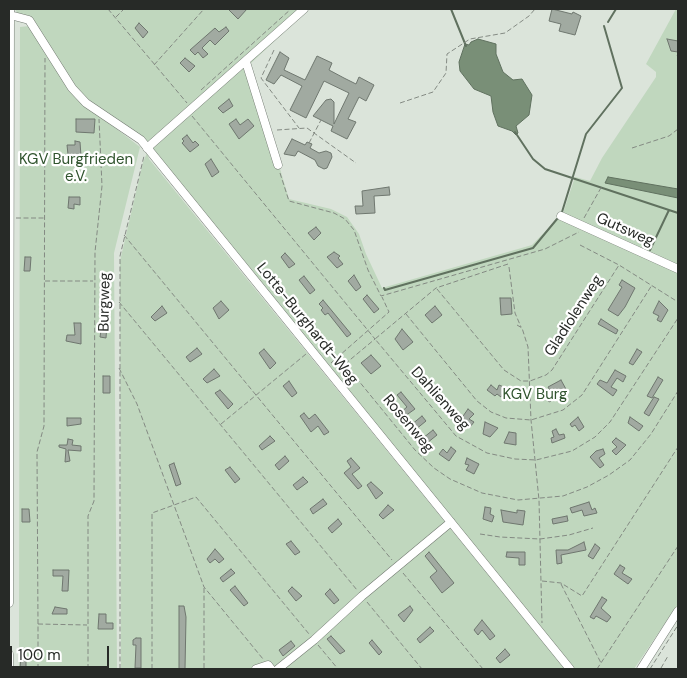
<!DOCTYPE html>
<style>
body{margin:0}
#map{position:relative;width:687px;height:678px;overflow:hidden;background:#dbe4da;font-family:"DM Sans",sans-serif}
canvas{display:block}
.frame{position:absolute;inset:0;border:10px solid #272a27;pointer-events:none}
.scale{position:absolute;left:10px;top:646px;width:99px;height:22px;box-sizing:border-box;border:2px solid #272a27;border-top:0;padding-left:6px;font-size:15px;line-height:18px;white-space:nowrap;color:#272a27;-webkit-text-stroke:4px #fff;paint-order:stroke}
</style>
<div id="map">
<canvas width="687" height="678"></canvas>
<div class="frame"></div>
<div class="scale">100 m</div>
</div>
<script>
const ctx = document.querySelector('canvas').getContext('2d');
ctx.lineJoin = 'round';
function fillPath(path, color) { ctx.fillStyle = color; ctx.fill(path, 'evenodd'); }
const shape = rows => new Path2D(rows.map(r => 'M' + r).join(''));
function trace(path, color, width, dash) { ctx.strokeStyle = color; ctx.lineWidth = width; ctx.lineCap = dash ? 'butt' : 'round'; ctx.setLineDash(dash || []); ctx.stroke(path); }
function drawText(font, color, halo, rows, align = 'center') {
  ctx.font = font + ' "DM Sans",sans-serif'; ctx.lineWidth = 4.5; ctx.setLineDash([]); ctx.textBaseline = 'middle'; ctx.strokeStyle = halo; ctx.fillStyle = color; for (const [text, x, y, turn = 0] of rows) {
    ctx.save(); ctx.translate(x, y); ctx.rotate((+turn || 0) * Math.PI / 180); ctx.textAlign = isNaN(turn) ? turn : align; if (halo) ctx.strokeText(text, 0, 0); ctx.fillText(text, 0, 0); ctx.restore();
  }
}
fillPath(shape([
 [15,9,309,9,249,65,289,199,331,209,347,217,359,234,366,254,382,288,532,245,563,213,575,177,590,181,602,158,656,77,656,72,646,64,676,9,678,9,678,604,634,669,571,669,141,140,86,103,29,20,20,18],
 [29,26,74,96,140,147,114,253,117,669,19,669,20,27],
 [147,153,149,159,565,669,121,669,120,261,143,162]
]), '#c0d7be');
const water = shape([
 [478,39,496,44,496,54,503,72,513,80,522,79,532,95,529,115,516,126,518,133,516,135,512,131,498,126,493,112,491,96,474,89,460,71,459,62,465,44,469,45,471,42,478,39],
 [608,177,678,189,678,198,605,183,608,177]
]);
fillPath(water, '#798f77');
trace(water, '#60715f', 1);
trace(shape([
 [451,9,466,46],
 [608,22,616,9],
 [515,132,533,159,545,169,678,213],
 [562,212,586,134,622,88,604,26],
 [650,250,669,210],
 [384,288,385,290,533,248,557,219]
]), '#60715f', 2);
const building = shape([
 [228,9,247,9,238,19,228,9],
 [552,9,572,14,573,12,581,16,575,35,559,31,561,24,549,21,552,9],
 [139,23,148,32,143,38,135,28,139,23],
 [226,27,229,31,215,45,210,40,202,48,208,54,203,58,198,52,195,55,190,50,215,28,219,32,226,27],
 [667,39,678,41,678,52,671,51,667,39],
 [280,52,289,58,284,70,305,80,317,56,332,63,329,70,344,78,356,84,359,77,374,85,366,101,359,97,348,119,356,122,347,139,331,131,333,126,313,116,326,100,331,99,334,102,334,124,349,93,324,81,306,118,290,110,302,86,281,75,274,84,266,80,280,52],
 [185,58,195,66,189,72,180,63,185,58],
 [229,99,233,106,223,113,218,108,229,99],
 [76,119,95,119,94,133,76,132,76,119],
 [236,119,240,125,248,119,254,126,239,139,229,124,236,119],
 [187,135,193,143,195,141,199,145,190,152,182,143,184,141,182,139,187,135],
 [292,139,305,145,307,142,312,144,310,148,319,153,326,151,331,153,332,157,327,168,324,169,318,166,315,160,298,151,295,156,284,154,292,139],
 [75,141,80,142,81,156,74,156,74,164,69,164,67,145,75,145,75,141],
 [211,159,219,172,212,177,205,164,211,159],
 [389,187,390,195,374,196,375,213,356,214,355,206,363,206,362,191,389,187],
 [69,197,80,197,80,205,74,204,74,209,68,208,69,197],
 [316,227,321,233,314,240,308,233,316,227],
 [334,252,340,256,338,258,343,264,337,268,327,257,334,252],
 [285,253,295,264,289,268,281,257,285,253],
 [25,257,31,257,30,271,24,271,25,257],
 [354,275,361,287,356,291,348,281,354,275],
 [304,276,315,290,310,294,299,280,304,276],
 [622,280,635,288,625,307,618,316,608,310,622,287,619,285,622,280],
 [367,295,379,309,374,313,363,299,367,295],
 [500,298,511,298,512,314,501,315,500,298],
 [323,300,351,334,347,337,328,313,325,315,321,310,323,308,319,304,323,300],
 [221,301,229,310,219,319,213,308,221,301],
 [659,301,668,310,661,322,657,320,659,316,653,313,659,301],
 [162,306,167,313,155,321,151,317,162,306],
 [435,306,442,315,432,323,425,315,435,306],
 [601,319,618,330,616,334,598,324,601,319],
 [74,323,81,323,81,344,66,341,67,335,75,335,74,323],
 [102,324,107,324,106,338,100,337,102,324],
 [402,329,413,342,403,350,395,339,402,329],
 [197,348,202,354,190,362,186,357,197,348],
 [264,349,276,363,270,369,259,353,264,349],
 [637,349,642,352,633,365,629,363,637,349],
 [371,355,381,366,371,374,361,363,371,355],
 [214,369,220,376,207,383,203,379,214,369],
 [615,370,626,376,623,382,617,378,611,387,617,390,613,396,597,384,600,380,607,383,615,370],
 [103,376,110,376,110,393,103,393,103,376],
 [658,377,663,380,652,398,647,396,658,377],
 [561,380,567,391,549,402,546,396,552,394,548,387,561,380],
 [289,381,297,393,292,397,283,386,289,381],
 [491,385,497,390,499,385,513,391,510,397,503,393,501,397,497,394,495,396,487,390,491,385],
 [220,390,233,404,228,409,215,393,220,390],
 [401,392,415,409,405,416,401,412,407,407,397,395,401,392],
 [654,397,659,399,649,416,644,413,654,397],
 [468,409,474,414,469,419,474,422,470,427,461,419,468,409],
 [304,413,309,419,315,414,329,432,324,435,318,426,311,432,300,416,304,413],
 [422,416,426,421,415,430,411,425,422,416],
 [578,417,584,427,579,431,575,425,572,427,570,424,578,417],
 [630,417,643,426,639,431,628,423,630,417],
 [67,418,81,418,81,424,67,426,67,418],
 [485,422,498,428,490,437,483,434,485,422],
 [556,429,559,435,564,434,565,438,552,443,551,438,554,437,552,431,556,429],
 [433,430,437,435,427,443,423,438,433,430],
 [509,432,516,433,516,445,504,443,509,432],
 [270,436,275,441,262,450,259,446,270,436],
 [616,438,626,445,616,455,612,451,617,447,612,442,616,438],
 [68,439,73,440,72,445,81,446,81,451,68,450,70,461,65,462,66,449,59,447,59,445,67,445,68,439],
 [451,447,456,451,449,461,439,454,443,449,447,453,451,447],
 [603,449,605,454,599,458,604,465,600,468,590,457,596,451,603,449],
 [285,456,289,461,279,470,275,465,285,456],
 [351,458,360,468,352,474,362,486,358,489,344,473,351,467,347,461,351,458],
 [467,458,479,464,474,474,466,470,469,465,465,464,467,458],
 [174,463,181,484,176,486,169,465,174,463],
 [230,467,240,479,235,483,225,470,230,467],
 [303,477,308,482,297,490,293,485,303,477],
 [371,482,383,493,376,499,367,485,371,482],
 [323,499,327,504,313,514,310,509,323,499],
 [589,502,592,510,595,508,597,513,584,516,582,510,572,513,570,508,589,502],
 [388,505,394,510,383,519,379,515,388,505],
 [485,507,491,508,490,514,494,516,492,522,483,519,485,507],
 [22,509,29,509,30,522,22,522,22,509],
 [501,510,517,513,517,510,525,511,523,525,503,522,501,510],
 [567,516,568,521,553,524,552,519,567,516],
 [338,519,342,524,332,533,328,528,338,519],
 [291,541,300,552,295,555,286,544,291,541],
 [584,542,586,550,561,555,562,563,557,564,556,550,568,550,584,542],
 [595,544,600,548,593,559,588,556,595,544],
 [215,549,224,559,219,563,215,559,210,563,207,559,215,549],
 [429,552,454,583,442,593,430,577,437,571,425,556,429,552],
 [507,552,525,552,525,565,519,565,519,558,506,557,507,552],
 [620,565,625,568,622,573,632,579,628,584,614,574,620,565],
 [231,569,235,573,223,582,220,578,231,569],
 [53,570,69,570,68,591,62,591,63,576,53,576,53,570],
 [235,586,248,603,244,606,230,590,235,586],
 [292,587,302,596,296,601,288,591,292,587],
 [330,589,339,600,334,604,325,594,330,589],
 [602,597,607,600,601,608,611,617,607,622,596,616,594,619,590,617,602,597],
 [179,606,184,606,186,617,185,669,179,669,179,606],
 [410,606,413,610,404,622,398,615,410,606],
 [55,607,67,609,67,614,52,614,55,607],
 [99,614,106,614,106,623,113,623,113,629,98,629,99,614],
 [482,620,495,636,490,640,482,630,478,635,474,630,482,620],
 [430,627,434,631,420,643,417,639,430,627],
 [331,636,345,651,340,654,327,639,331,636],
 [136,638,141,638,141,668,135,668,136,645,133,645,133,640,136,638],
 [372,640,382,652,379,655,369,643,372,640],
 [291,641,295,646,283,656,279,650,291,641],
 [505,649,510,655,500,663,496,658,505,649],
 [21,655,26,655,26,669,20,669,21,655]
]);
fillPath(building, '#a1aaa1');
trace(building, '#6f776f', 1);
const minor = shape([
 [10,15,29,20,72,88,86,103,141,140,570,669],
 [246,62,278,165],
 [147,148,304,9],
 [561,216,678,269],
 [9,603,10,9],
 [9,654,9,669],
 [256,669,268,665,271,669],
 [278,669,314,640,362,596,451,522],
 [641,669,678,611]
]);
trace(minor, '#737b72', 9);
trace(shape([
 [108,9,187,103],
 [116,17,124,9],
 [274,50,261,78,299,128],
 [677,55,678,57],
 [154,65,204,9],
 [201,90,291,9],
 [400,103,433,92,446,73,447,54,470,39,505,33,529,16,535,9],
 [192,116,375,339,345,364,415,450,434,468,450,479,482,493,518,500,563,496,587,487,609,475,630,460,651,434,678,391],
 [277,130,307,128,356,163],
 [309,143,321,120],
 [632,148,669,136,678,129],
 [280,173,289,201,334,213,345,219,354,230,368,270,381,296,545,249,579,232],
 [16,218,44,218],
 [584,218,602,186],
 [124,235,392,560],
 [580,245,619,265,678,302],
 [508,264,436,288,375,339,456,436,487,453,515,459,536,460,572,451,595,437,610,422,678,318],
 [509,267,515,313,521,327],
 [45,281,93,281],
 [437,289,504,370,521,381,530,381,546,375,552,370,619,265],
 [119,302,357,590],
 [406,314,477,401,491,412,506,418,531,420,563,410,582,395,652,285],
 [517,325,522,328,528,347,531,420,539,500,542,623],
 [331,363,389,312,382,297],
 [119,368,137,404,204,587,263,659],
 [221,424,306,354],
 [480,534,500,537,540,539,569,535,593,528],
 [403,573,483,669],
 [542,581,561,583,582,596,678,447],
 [561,584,601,663],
 [204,588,204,669],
 [367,602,422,669],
 [38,624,37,452,44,426,45,58],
 [318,645,338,669],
 [661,668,668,656],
 [38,669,38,624,87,625],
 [88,669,88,516,94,501,95,252,102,186,99,119],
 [120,669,120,256,144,156],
 [152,669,152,513,196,497,309,634],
 [597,669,678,546],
 [650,669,678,625]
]), '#848a83', 1, [5, 2.5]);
trace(minor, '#fff', 8);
drawText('15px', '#30542e', '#fff', [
 ["KGV Burgfrieden",76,160],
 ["e.V.",76,177],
 ["KGV Burg",535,395]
]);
drawText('15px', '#272a27', '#fff', [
 ["Gutsweg",625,230,24],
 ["Burgweg",105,302,-89],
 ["Gladiolenweg",574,316,-57],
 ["Lotte-Burghardt-Weg",307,324,51],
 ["Dahlienweg",440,399,48],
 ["Rosenweg",408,424,50]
]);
</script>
